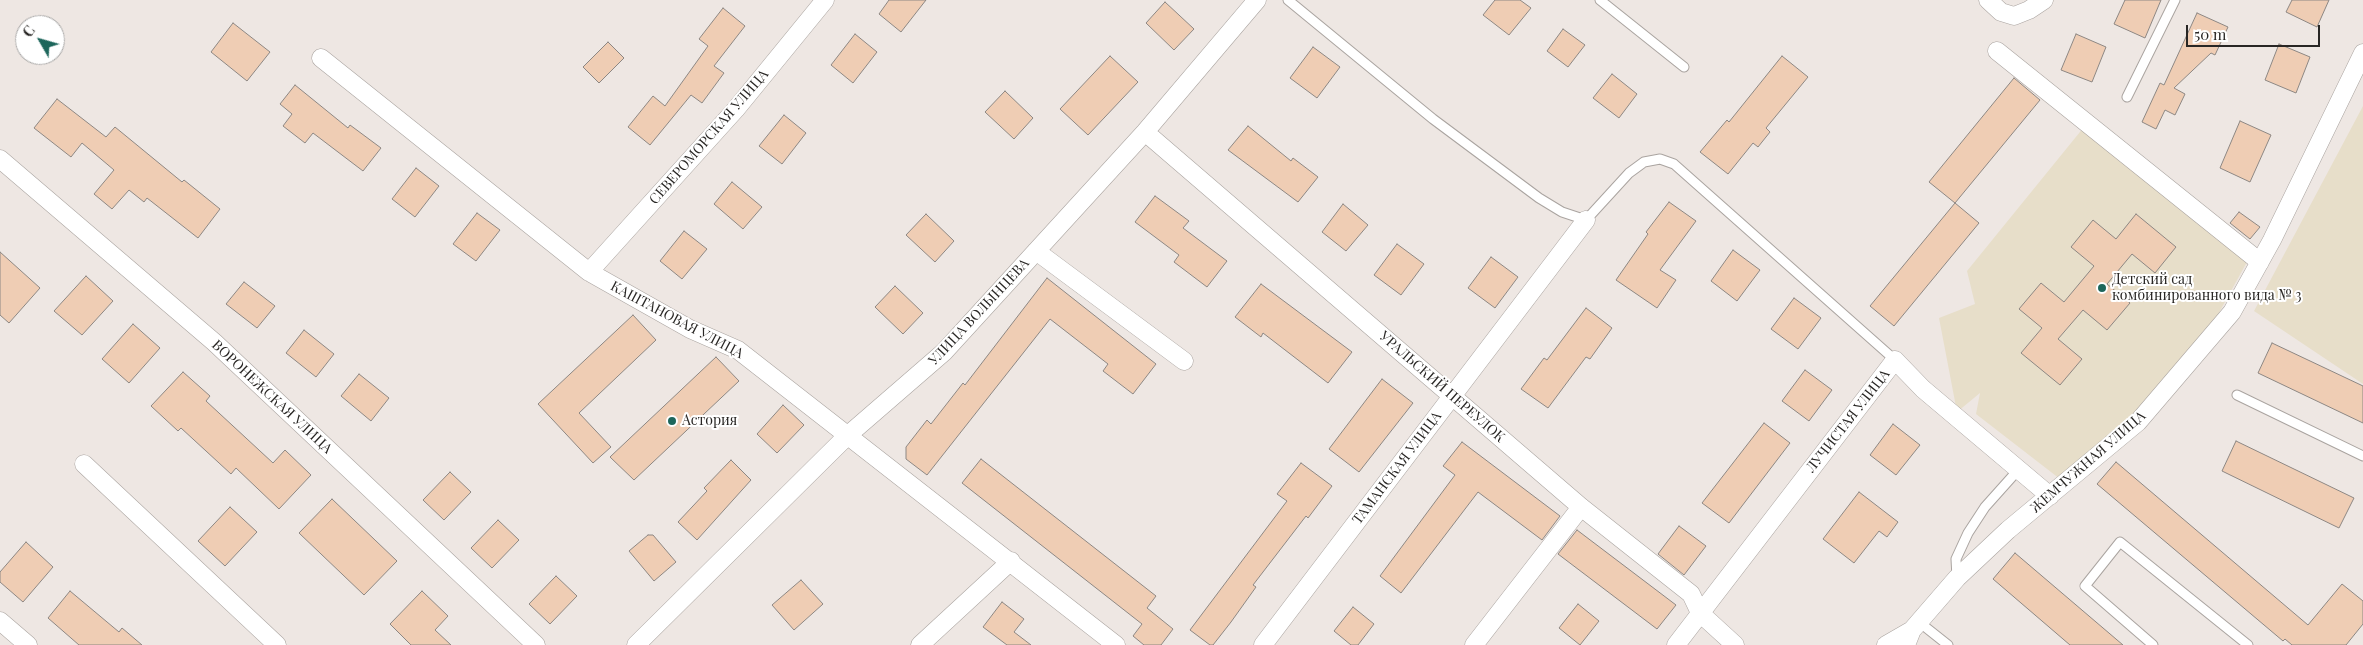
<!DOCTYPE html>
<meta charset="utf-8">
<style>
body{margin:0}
#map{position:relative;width:2363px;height:645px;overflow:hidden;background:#eee7e3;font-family:"Playfair Display",serif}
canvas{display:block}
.north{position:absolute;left:15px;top:15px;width:50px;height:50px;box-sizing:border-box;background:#fff;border:1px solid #a9a8a7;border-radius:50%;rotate:308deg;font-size:14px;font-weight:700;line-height:20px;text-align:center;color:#282624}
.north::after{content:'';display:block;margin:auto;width:18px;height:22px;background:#1d665b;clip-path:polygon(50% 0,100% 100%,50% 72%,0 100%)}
.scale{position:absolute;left:2186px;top:25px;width:134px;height:22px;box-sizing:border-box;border:2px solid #282624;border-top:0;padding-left:6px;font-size:15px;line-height:18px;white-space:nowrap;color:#282624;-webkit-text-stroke:4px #fff;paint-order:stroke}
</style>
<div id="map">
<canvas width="2363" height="645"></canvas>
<div class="north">С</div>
<div class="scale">50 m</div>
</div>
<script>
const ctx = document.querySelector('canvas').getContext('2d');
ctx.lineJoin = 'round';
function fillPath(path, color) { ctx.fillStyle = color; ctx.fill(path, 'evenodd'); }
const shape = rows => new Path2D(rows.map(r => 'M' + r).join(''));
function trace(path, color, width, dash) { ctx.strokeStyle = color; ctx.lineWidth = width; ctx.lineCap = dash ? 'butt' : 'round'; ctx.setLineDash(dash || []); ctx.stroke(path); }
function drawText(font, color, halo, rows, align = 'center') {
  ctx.font = font + ' "Playfair Display",serif'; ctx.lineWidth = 4; ctx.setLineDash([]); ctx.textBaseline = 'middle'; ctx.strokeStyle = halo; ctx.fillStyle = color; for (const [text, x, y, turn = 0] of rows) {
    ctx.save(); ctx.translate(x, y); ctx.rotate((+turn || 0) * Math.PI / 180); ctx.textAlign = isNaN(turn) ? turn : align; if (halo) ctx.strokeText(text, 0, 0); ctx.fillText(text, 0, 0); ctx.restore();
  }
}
fillPath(shape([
 [2363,106,2363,384,2254,311],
 [2084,127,2247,262,2205,338,2146,411,2060,479,1976,414,1980,393,1957,412,1939,318,1975,304,1967,271]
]), '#e7dec9');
const building = shape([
 [889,0,926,0,901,32,879,14,889,0],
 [1495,0,1520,0,1531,8,1509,35,1483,15,1495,0],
 [2125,0,2161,0,2145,38,2114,24,2125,0],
 [2292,0,2329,0,2317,27,2286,12,2292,0],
 [1165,2,1194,29,1174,50,1146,23,1165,2],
 [723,8,745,26,714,66,724,73,702,103,691,95,650,145,628,127,653,96,665,106,708,46,699,39,723,8],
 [2197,13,2228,27,2215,55,2211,53,2174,88,2185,94,2175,115,2165,110,2156,129,2142,122,2160,83,2164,85,2197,13],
 [233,23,270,52,247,81,211,52,233,23],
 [1563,29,1585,45,1568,67,1547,51,1563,29],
 [855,34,877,52,853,83,831,65,855,34],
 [2076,34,2106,47,2092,82,2061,70,2076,34],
 [608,42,624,58,599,83,583,67,608,42],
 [2279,44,2310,57,2296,93,2265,80,2279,44],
 [1313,47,1340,67,1317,98,1290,78,1313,47],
 [1110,56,1138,82,1088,135,1060,109,1110,56],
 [1782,56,1808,77,1766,128,1770,132,1758,147,1753,143,1728,174,1700,152,1727,120,1729,122,1782,56],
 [1612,74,1637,94,1619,118,1593,98,1612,74],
 [2014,78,2040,100,1955,203,1929,182,2014,78],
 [295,85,348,128,350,125,381,148,363,171,313,133,305,143,283,126,292,114,280,104,295,85],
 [1005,91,1033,118,1014,139,985,112,1005,91],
 [57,99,106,137,115,127,182,182,184,180,220,209,198,238,147,198,144,202,129,190,112,209,94,194,114,170,82,143,71,157,34,128,57,99],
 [784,115,806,133,782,164,759,146,784,115],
 [2240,121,2271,135,2250,182,2220,168,2240,121],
 [1248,126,1291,161,1293,158,1318,177,1298,202,1228,150,1248,126],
 [416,168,439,186,415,217,392,199,416,168],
 [732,182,762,207,743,229,714,204,732,182],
 [1155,196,1189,221,1183,228,1227,261,1207,287,1174,262,1179,255,1135,222,1155,196],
 [1669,202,1696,221,1660,270,1676,280,1657,308,1616,280,1648,234,1646,232,1669,202],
 [1955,203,1979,223,1894,326,1870,306,1955,203],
 [1343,204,1368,225,1346,251,1322,232,1343,204],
 [2239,212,2260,227,2250,239,2230,223,2239,212],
 [477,213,500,230,476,261,453,244,477,213],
 [926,214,954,241,935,262,906,235,926,214],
 [2136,214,2176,247,2155,273,2132,254,2107,284,2130,303,2107,330,2083,310,2058,339,2082,359,2060,385,2021,353,2042,328,2019,309,2041,283,2064,302,2094,266,2071,247,2093,220,2116,239,2136,214],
 [684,231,707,249,682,279,660,261,684,231],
 [1397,244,1424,264,1401,295,1374,275,1397,244],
 [1733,250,1760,270,1737,301,1711,281,1733,250],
 [0,252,40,288,9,323,0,315,0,252],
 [1491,257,1518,277,1495,308,1468,288,1491,257],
 [86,276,113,301,82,335,54,311,86,276],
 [1047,278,1156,364,1133,394,1103,371,1108,364,1050,319,927,475,906,459,906,447,927,420,931,424,963,383,965,385,1047,278],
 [244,282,275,306,257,328,226,304,244,282],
 [1261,284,1352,352,1328,383,1263,333,1261,337,1235,317,1261,284],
 [895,286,923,313,903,334,875,307,895,286],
 [1794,298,1821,318,1798,349,1771,329,1794,298],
 [1586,308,1612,328,1590,359,1586,357,1548,408,1521,389,1544,358,1547,360,1586,308],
 [633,315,656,340,579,413,611,447,593,463,538,404,633,315],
 [133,324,160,348,129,383,102,359,133,324],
 [304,330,334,354,316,377,286,353,304,330],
 [2272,343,2363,386,2363,423,2258,373,2272,343],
 [716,357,739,381,634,480,610,457,716,357],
 [1805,370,1832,390,1809,421,1782,401,1805,370],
 [183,372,210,396,206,401,273,463,285,450,311,475,279,509,236,468,231,474,181,428,178,431,151,406,183,372],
 [359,374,389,398,371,421,341,396,359,374],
 [1382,379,1413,403,1359,472,1329,449,1382,379],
 [783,405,804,425,777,453,757,434,783,405],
 [1764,423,1790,443,1729,523,1702,503,1764,423],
 [1893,424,1920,445,1896,475,1870,455,1893,424],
 [2236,441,2354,498,2339,528,2222,471,2236,441],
 [1462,442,1560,516,1542,540,1478,492,1401,593,1380,576,1455,475,1443,466,1462,442],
 [981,459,1156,596,1147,608,1173,629,1161,645,1144,645,1133,636,1142,624,962,483,981,459],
 [731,460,751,480,697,540,678,522,707,491,704,488,731,460],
 [2116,462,2308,625,2342,584,2363,601,2363,624,2346,645,2292,645,2285,639,2283,641,2097,484,2116,462],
 [1301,463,1332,486,1308,518,1306,516,1253,585,1256,587,1231,622,1213,645,1210,645,1190,630,1287,501,1277,494,1301,463],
 [450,472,471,492,444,520,423,500,450,472],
 [1859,492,1898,522,1887,537,1879,531,1854,563,1823,539,1859,492],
 [332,499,397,561,364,595,299,533,332,499],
 [230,507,257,532,225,566,198,541,230,507],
 [498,520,519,540,492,568,471,548,498,520],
 [1679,526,1706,546,1684,575,1658,554,1679,526],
 [1577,530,1676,605,1657,629,1558,554,1577,530],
 [648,535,653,535,676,562,654,581,629,551,648,535],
 [26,542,53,567,23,602,0,582,0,572,26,542],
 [2015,553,2123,645,2070,645,1993,579,2015,553],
 [556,576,577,596,550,624,529,604,556,576],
 [801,580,823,604,794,630,772,605,801,580],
 [70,591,119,632,122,628,142,645,79,645,48,618,70,591],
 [422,591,448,616,435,630,451,645,411,645,390,624,422,591],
 [1002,602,1024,619,1014,632,1031,645,1007,645,983,627,1002,602],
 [1578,604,1599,621,1580,645,1559,628,1578,604],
 [1353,607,1374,624,1358,645,1351,645,1334,631,1353,607]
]);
fillPath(building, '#efcdb4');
trace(building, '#8d8783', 1);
const lane = shape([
 [1288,0,1433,119,1539,198,1562,212,1586,220,1629,173,1644,162,1660,159,1674,164,1895,360],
 [1600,0,1684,67],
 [2127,97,2175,0],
 [2237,395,2363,456],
 [1957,578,1956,559,1968,533,1985,507,2019,469],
 [1919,622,1948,645],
 [2153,645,2085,586,2120,542,2248,645]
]);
const street = shape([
 [1988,0,2001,12,2014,16,2029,10,2044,0],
 [1997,51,2260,262],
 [321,58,589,272,690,329,738,350,1116,645],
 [1145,132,1581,507,1691,594,1700,613,1735,645],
 [0,159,214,342,536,645],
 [1036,251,1184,361],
 [589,272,736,109,825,0],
 [84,464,277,645],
 [0,621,28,645],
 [636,645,847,436,944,352,1145,132,1257,0],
 [920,645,1011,561],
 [1263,645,1586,220],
 [1474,645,1581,507],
 [1676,645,1895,360,1923,389,2050,496],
 [1886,645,1912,630],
 [1906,645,1912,630,1957,578,2008,530,2138,422,2232,312,2272,240,2363,53]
]);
trace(lane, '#aaa4a0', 11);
trace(street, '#aaa4a0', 19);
trace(lane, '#fff', 9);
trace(street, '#fff', 18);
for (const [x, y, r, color] of [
 [2102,288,5,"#1d665b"],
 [672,421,5,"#1d665b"]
]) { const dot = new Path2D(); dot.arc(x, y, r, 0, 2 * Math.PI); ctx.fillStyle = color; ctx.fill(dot); trace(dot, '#fff', 2); }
drawText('14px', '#282624', '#fff', [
 ["СЕВЕРОМОРСКАЯ УЛИЦА",709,137,-49],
 ["УЛИЦА ВОЛЫНЦЕВА",979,312,-47],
 ["КАШТАНОВАЯ УЛИЦА",677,320,28],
 ["УРАЛЬСКИЙ ПЕРЕУЛОК",1442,387,41],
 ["ВОРОНЕЖСКАЯ УЛИЦА",272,397,43],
 ["ЛУЧИСТАЯ УЛИЦА",1848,421,-52],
 ["ЖЕМЧУЖНАЯ УЛИЦА",2088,462,-41],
 ["ТАМАНСКАЯ УЛИЦА",1397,468,-53]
]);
drawText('14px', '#282624', '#fff', [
 ["Детский сад",2112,280],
 ["комбинированного вида № 3",2112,296],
 ["Астория",682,421]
], 'left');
</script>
